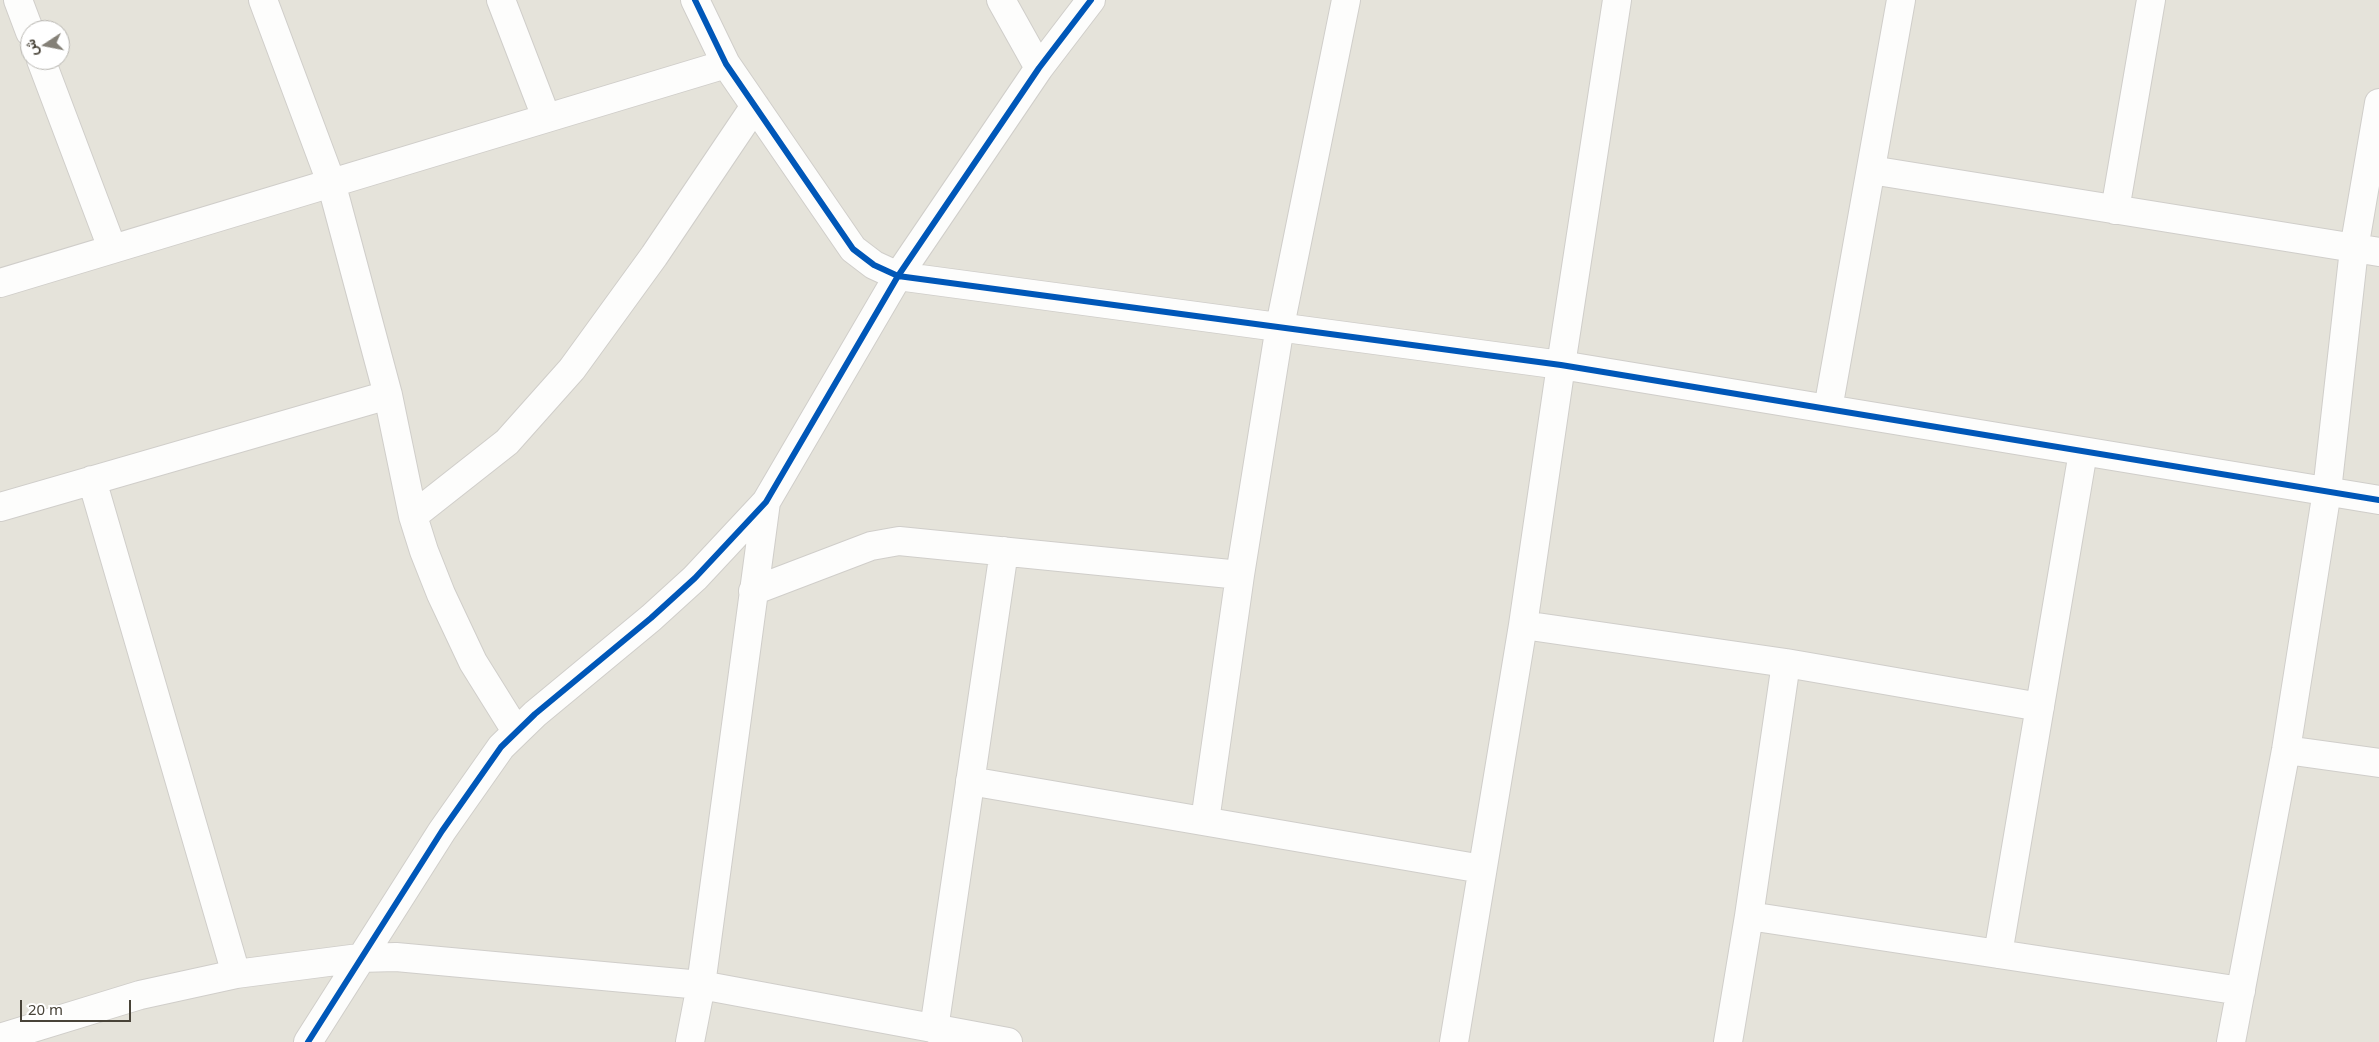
<!DOCTYPE html>
<meta charset="utf-8">
<style>
body{margin:0}
#map{position:relative;width:2379px;height:1042px;overflow:hidden;background:#f2f1ec;font-family:"Noto Sans",Vazirmatn,sans-serif}
canvas{display:block}
.north{position:absolute;left:20px;top:20px;width:50px;height:50px;box-sizing:border-box;background:#fff;border:1px solid #b6b4af;border-radius:50%;rotate:259deg;font-size:14px;font-weight:700;line-height:20px;text-align:center;color:#484338}
.north::after{content:'';display:block;margin:auto;width:18px;height:22px;background:#848077;clip-path:polygon(50% 0,100% 100%,50% 72%,0 100%)}
.scale{position:absolute;left:20px;top:1000px;width:111px;height:22px;box-sizing:border-box;border:2px solid #484338;border-top:0;padding-left:6px;font-size:15px;line-height:18px;white-space:nowrap;color:#484338;-webkit-text-stroke:4px #fff;paint-order:stroke}
</style>
<div id="map">
<canvas width="2379" height="1042"></canvas>
<div class="north">ش</div>
<div class="scale">20 m</div>
</div>
<script>
const ctx = document.querySelector('canvas').getContext('2d');
ctx.lineJoin = 'round';
function fillPath(path, color) { ctx.fillStyle = color; ctx.fill(path, 'evenodd'); }
const shape = rows => new Path2D(rows.map(r => 'M' + r).join(''));
function trace(path, color, width, dash) { ctx.strokeStyle = color; ctx.lineWidth = width; ctx.lineCap = dash ? 'butt' : 'round'; ctx.setLineDash(dash || []); ctx.stroke(path); }
fillPath(shape([
 [0,0,2379,0,2379,1042,0,1042],
 [30,30,60,30,60,60,30,60]
]), '#e5e3da');
const street = shape([
 [18,0,30,32],
 [263,0,331,182,388,395,413,516,424,551,441,594,473,662,516,731],
 [501,0,546,117],
 [695,0,726,64,853,249,874,265,898,276,1561,365,2379,500],
 [1001,0,1039,68],
 [41,60,112,248],
 [1871,170,2379,252],
 [2115,210,2151,0],
 [0,283,726,64],
 [1828,409,1901,0],
 [92,480,236,974],
 [0,507,388,395],
 [413,516,507,442,572,369,654,256,755,106],
 [753,591,871,546,899,541,1240,575],
 [1523,625,1786,663,2040,707],
 [2286,750,2379,763],
 [970,781,1482,869],
 [1205,821,1240,575,1280,326,1346,0],
 [1749,916,2241,991],
 [1998,954,2083,452],
 [934,1029,1004,551],
 [0,1038,140,995,236,974,359,958,396,957,701,985,1008,1042],
 [308,1042,442,831,501,747,535,714,651,618,695,578,766,502,898,276,1039,68,1091,0],
 [690,1042,701,985,766,502],
 [1454,1042,1523,625,1561,365,1617,0],
 [1728,1042,1749,916,1786,663],
 [2231,1042,2286,750,2327,491,2354,249,2379,103]
]);
trace(street, '#d0ceca', 30);
trace(street, '#fdfdfc', 28);
trace(shape([
 [695,0,726,64,853,249,874,265,898,276,1561,365,2379,500],
 [308,1042,442,831,501,747,535,714,651,618,695,578,766,502,898,276,1039,68,1091,0]
]), '#0057b8', 6);
</script>
